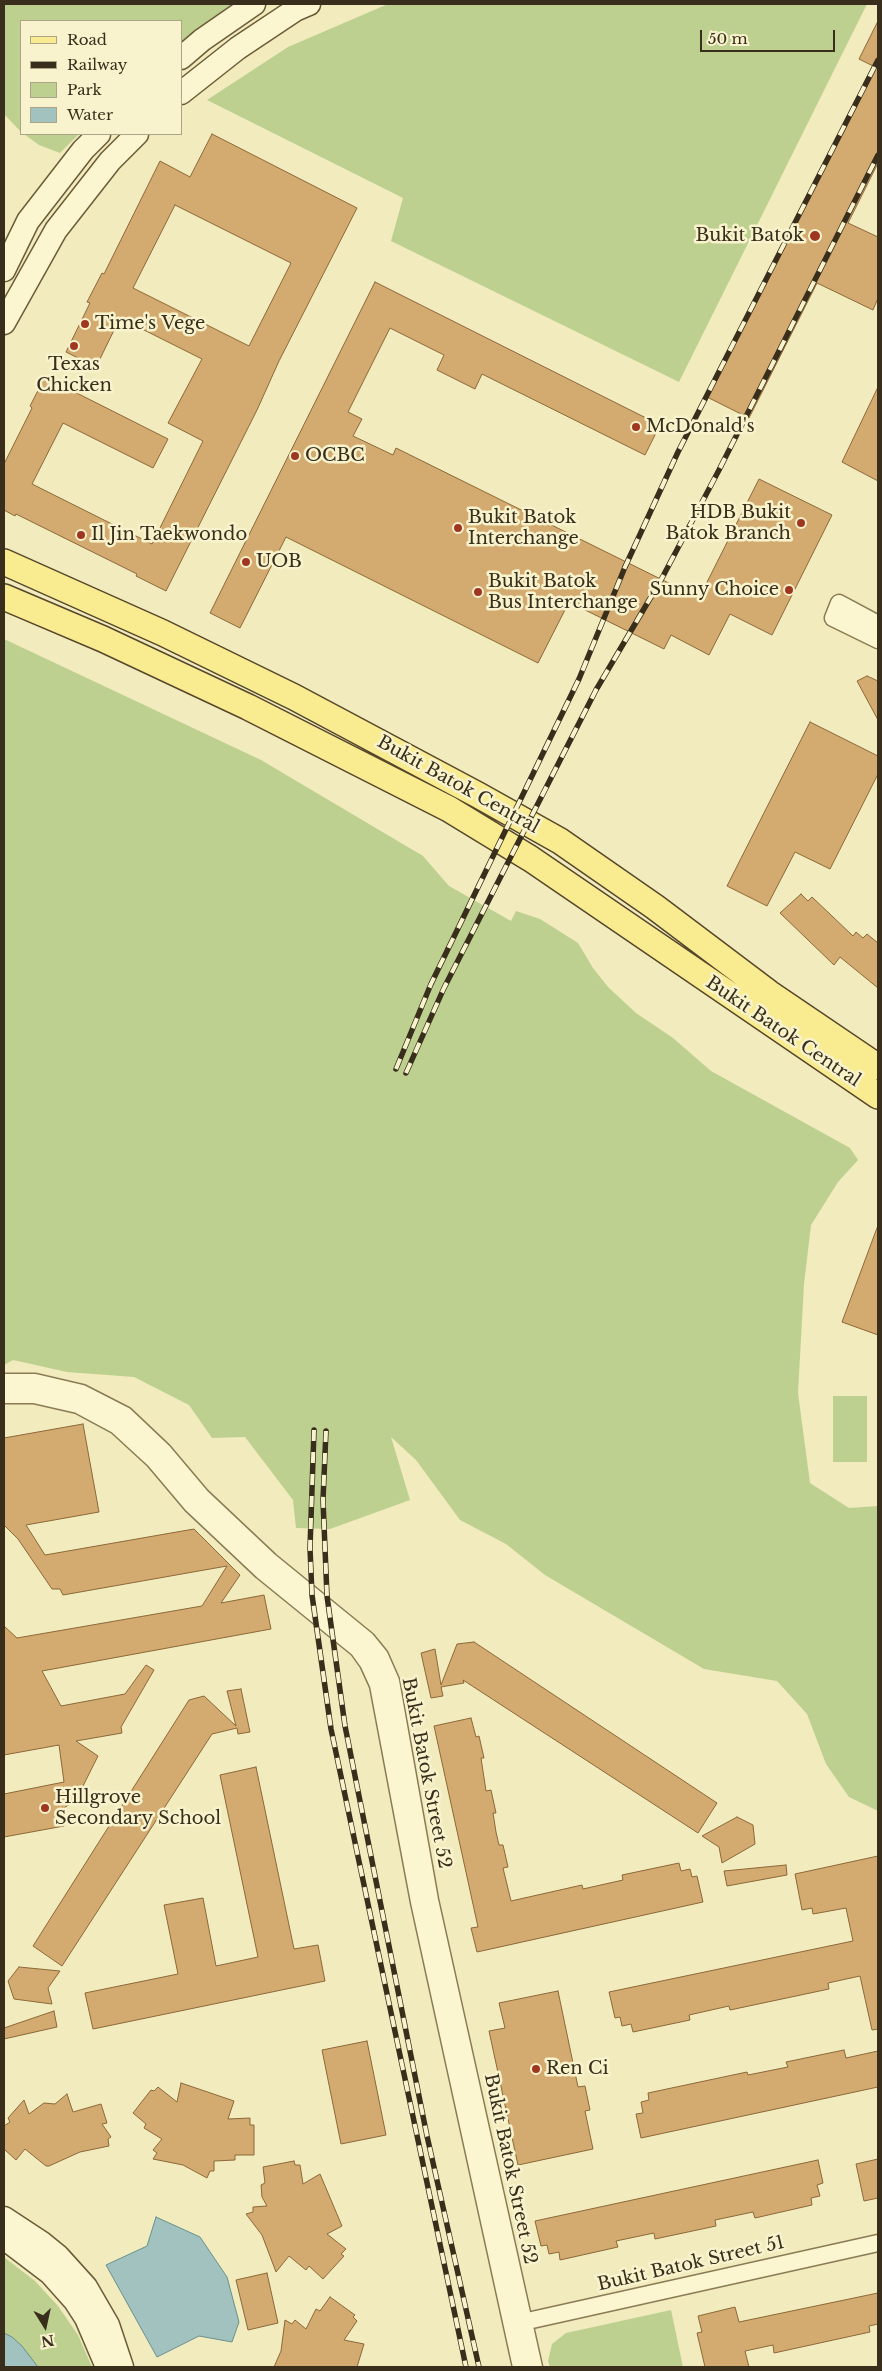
<!DOCTYPE html>
<style>
body{margin:0}
#map{position:relative;width:882px;height:2371px;overflow:hidden;background:#f1ebbd;font-family:"Libre Baskerville",serif}
canvas{display:block}
.frame{position:absolute;inset:0;border:5px solid #382e1b;pointer-events:none}
.legend{position:absolute;left:20px;top:20px;width:162px;height:115px;box-sizing:border-box;background:#f8f3cd;border:1px solid #aba486;margin:0;padding:6px 9px;list-style:none;font-size:15px;color:#382e1b}
.legend li{display:flex;align-items:center;gap:10px;height:25px}
.legend b{width:25px;border:1px solid #aba486}
.north{position:absolute;left:20px;top:2301px;width:50px;height:50px;-webkit-text-stroke:4px #f8f3cd;paint-order:stroke;rotate:170deg;font-size:14px;font-weight:700;line-height:20px;text-align:center;color:#382e1b}
.north::after{content:'';display:block;margin:auto;width:18px;height:22px;background:#382e1b;clip-path:polygon(50% 0,100% 100%,50% 72%,0 100%)}
.scale{position:absolute;left:700px;top:30px;width:135px;height:22px;box-sizing:border-box;border:2px solid #382e1b;border-top:0;padding-left:6px;font-size:15px;line-height:18px;white-space:nowrap;color:#382e1b;-webkit-text-stroke:4px #f8f3cd;paint-order:stroke}
</style>
<div id="map">
<canvas width="882" height="2371"></canvas>
<div class="frame"></div>
<ul class="legend">
<li><b style="height:6px;background:#f8eb90"></b>Road</li>
<li><b style="height:6px;background:#382e1b"></b>Railway</li>
<li><b style="height:14px;background:#bdd090"></b>Park</li>
<li><b style="height:14px;background:#a1c2be"></b>Water</li>
</ul>
<div class="north">N</div>
<div class="scale">50 m</div>
</div>
<script>
const ctx = document.querySelector('canvas').getContext('2d');
ctx.lineJoin = 'round';
function fillPath(path, color) { ctx.fillStyle = color; ctx.fill(path, 'evenodd'); }
const shape = rows => new Path2D(rows.map(r => 'M' + r).join(''));
function trace(path, color, width, dash) { ctx.strokeStyle = color; ctx.lineWidth = width; ctx.lineCap = dash ? 'butt' : 'round'; ctx.setLineDash(dash || []); ctx.stroke(path); }
function drawText(font, color, halo, rows, align = 'center') {
  ctx.font = font + ' "Libre Baskerville",serif'; ctx.lineWidth = 5; ctx.setLineDash([]); ctx.textBaseline = 'middle'; ctx.strokeStyle = halo; ctx.fillStyle = color; for (const [text, x, y, turn = 0] of rows) {
    ctx.save(); ctx.translate(x, y); ctx.rotate((+turn || 0) * Math.PI / 180); ctx.textAlign = isNaN(turn) ? turn : align; if (halo) ctx.strokeText(text, 0, 0); ctx.fillText(text, 0, 0); ctx.restore();
  }
}
fillPath(shape([
 [4,4,232,4,181,44,181,21,21,21,21,132,4,114],
 [388,4,867,4,679,382,391,241,403,198,207,100,288,47],
 [24,134,79,134,60,153,39,145],
 [4,639,261,760,423,856,449,886,511,921,516,911,540,919,578,943,593,968,608,987,636,1013,673,1038,711,1071,850,1148,858,1160,838,1182,811,1225,804,1284,798,1393,810,1483,849,1508,878,1506,878,1811,849,1797,826,1764,807,1714,777,1681,704,1669,545,1575,506,1544,460,1520,416,1460,391,1437,410,1500,330,1529,296,1528,293,1500,245,1437,212,1438,189,1405,134,1377,67,1372,13,1360,4,1365],
 [833,1396,867,1396,867,1462,833,1462],
 [4,2257,35,2281,58,2306,78,2335,92,2367,4,2367],
 [671,2310,683,2367,550,2367,548,2361,552,2344,566,2333]
]), '#bdd090');
const water = shape([
 [156,2217,200,2237,227,2277,239,2322,232,2342,199,2336,157,2357,106,2265,147,2246,156,2217],
 [4,2333,12,2337,22,2346,38,2367,4,2367,4,2333]
]);
fillPath(water, '#a1c2be');
trace(water, '#68908d', 1);
const building = shape([
 [878,21,878,163,848,223,878,237,878,298,873,310,817,283,749,418,705,396,873,66,859,59,878,21],
 [212,134,357,208,279,361,257,410,166,591,136,576,137,574,16,514,15,516,4,510,4,464,32,408,30,406,45,377,168,439,153,468,63,423,32,484,152,544,203,441,168,423,202,359,120,318,96,367,66,352,90,303,87,302,102,273,104,274,160,161,190,177,212,134],
 [175,205,291,263,249,346,133,288,175,205],
 [375,282,660,425,645,455,482,374,475,389,437,370,444,355,390,328,348,412,362,419,353,436,393,455,396,448,699,598,759,479,832,515,772,635,730,614,709,655,671,635,664,649,569,602,538,663,286,537,240,628,210,613,375,282],
 [878,387,878,481,842,462,878,387],
 [867,676,878,681,878,720,857,681,867,676],
 [810,722,878,756,878,774,830,869,795,852,767,906,727,886,810,722],
 [801,894,808,901,812,897,853,936,856,932,863,938,867,934,878,943,878,988,840,957,834,965,780,913,801,894],
 [877,1228,878,1229,878,1335,842,1322,877,1228],
 [83,1424,99,1512,26,1525,45,1555,194,1529,240,1575,221,1603,264,1595,271,1629,42,1671,61,1706,125,1694,146,1665,154,1670,121,1727,122,1733,76,1741,98,1756,76,1800,61,1810,64,1826,4,1837,4,1794,64,1782,59,1745,4,1755,4,1626,17,1638,202,1606,227,1566,63,1595,60,1589,52,1589,18,1539,4,1525,4,1438,83,1424],
 [474,1642,717,1803,698,1833,463,1680,464,1683,441,1687,443,1696,431,1698,421,1653,435,1649,441,1685,457,1644,474,1642],
 [241,1689,250,1732,238,1734,237,1728,212,1734,62,1966,33,1946,189,1700,204,1696,236,1726,227,1691,241,1689],
 [471,1718,476,1737,479,1736,484,1758,481,1758,486,1791,491,1790,496,1813,493,1813,496,1832,499,1845,503,1845,508,1867,503,1868,511,1901,582,1885,583,1889,623,1880,622,1875,679,1863,681,1871,690,1869,692,1877,697,1876,703,1902,477,1952,471,1928,478,1927,434,1726,471,1718],
 [256,1767,294,1949,318,1945,325,1981,93,2029,85,1993,178,1974,164,1905,203,1898,216,1966,258,1957,220,1775,256,1767],
 [737,1817,753,1825,755,1844,722,1863,719,1847,702,1836,737,1817],
 [878,1856,878,2029,872,2030,860,1976,828,1983,829,1989,730,2010,729,2006,689,2015,690,2020,633,2032,631,2024,622,2026,620,2017,615,2018,609,1992,853,1941,846,1908,813,1914,812,1908,802,1910,795,1874,878,1856],
 [786,1865,787,1875,727,1886,724,1871,786,1865],
 [19,1967,60,1971,48,1988,52,2004,14,1999,8,1981,19,1967],
 [558,1991,578,2087,585,2086,590,2110,585,2111,593,2149,518,2165,489,2031,505,2028,499,2003,558,1991],
 [54,2011,57,2027,4,2039,4,2028,54,2011],
 [367,2041,386,2135,341,2144,322,2050,367,2041],
 [844,2050,846,2058,878,2051,878,2087,641,2138,636,2114,643,2113,641,2102,649,2100,648,2093,747,2072,748,2075,788,2067,786,2062,844,2050],
 [181,2083,234,2101,228,2119,250,2118,250,2125,254,2125,254,2155,235,2155,235,2160,214,2161,214,2171,210,2171,207,2178,183,2165,153,2159,157,2153,153,2150,162,2139,144,2128,146,2124,133,2113,151,2090,154,2091,158,2087,177,2102,181,2083],
 [67,2094,73,2112,101,2104,107,2123,102,2124,111,2137,108,2139,109,2146,80,2152,49,2166,46,2166,25,2149,16,2160,4,2149,4,2126,10,2122,8,2118,24,2100,29,2114,44,2103,55,2104,67,2094],
 [878,2159,878,2198,864,2201,856,2164,878,2159],
 [818,2160,823,2183,817,2185,820,2196,811,2198,812,2205,755,2218,753,2212,715,2220,716,2226,655,2239,654,2233,616,2241,618,2247,560,2260,559,2252,549,2254,547,2245,541,2246,535,2221,818,2160],
 [294,2161,295,2165,300,2165,303,2184,320,2174,342,2226,327,2234,346,2249,341,2254,344,2256,323,2279,309,2266,306,2270,289,2256,276,2272,262,2235,246,2214,253,2212,253,2207,267,2206,262,2197,261,2185,265,2183,263,2167,294,2161],
 [267,2273,278,2323,248,2330,236,2280,267,2273],
 [878,2293,878,2324,869,2326,870,2332,774,2353,773,2345,745,2351,749,2367,705,2367,697,2333,702,2332,698,2316,735,2307,739,2322,878,2293],
 [330,2297,355,2315,353,2317,357,2321,344,2340,364,2344,357,2367,274,2367,281,2351,285,2320,292,2324,295,2320,306,2329,316,2309,320,2311,330,2297]
]);
fillPath(building, '#d3aa6f');
trace(building, '#8b6838', 1);
const street = shape([
 [878,624,839,603,833,618,878,640],
 [4,1382,35,1382,82,1393,125,1415,163,1451,201,1496,270,1561,367,1640,380,1656,391,1681,430,1900,534,2367],
 [4,1395,34,1395,78,1405,117,1426,154,1460,192,1505,262,1571,358,1649,368,1663,378,1685,419,1902,521,2367],
 [514,2324,878,2243]
]);
const secondary = shape([
 [181,58,202,40,254,4],
 [181,93,238,48,295,10,309,4],
 [4,270,28,221,83,150,99,134],
 [4,323,56,230,110,161,137,134],
 [4,2218,42,2243,58,2256,86,2287,108,2325,122,2367],
 [4,2238,50,2273,75,2301,86,2318,107,2367]
]);
const primary = shape([
 [4,562,163,633,294,697,478,795,560,841,655,907,769,993,878,1067],
 [4,597,103,639,248,707,449,809,531,859,878,1096]
]);
trace(street, '#8a7b55', 19);
trace(secondary, '#6c5b38', 25);
trace(primary, '#57472a', 28);
trace(street, '#fbf6d0', 16);
trace(secondary, '#fbf6d0', 22);
trace(primary, '#f8eb90', 25);
const rail = shape([
 [396,1069,431,984,579,679,625,567,678,452,878,60],
 [406,1073,444,988,551,778,596,690,661,580,719,470,878,155],
 [314,1430,310,1548,312,1595,331,1729,466,2367],
 [326,1431,323,1500,327,1596,345,1726,427,2136,479,2367]
]);
trace(rail, '#382e1b', 5.5);
trace(rail, '#f8f3cd', 4, [11]);
for (const [x, y, r, color] of [
 [815,236,6,"#9e3620"],
 [85,324,5,"#9e3620"],
 [74,346,5,"#9e3620"],
 [636,427,5,"#9e3620"],
 [295,456,5,"#9e3620"],
 [801,523,5,"#9e3620"],
 [458,528,5,"#9e3620"],
 [81,535,5,"#9e3620"],
 [246,562,5,"#9e3620"],
 [789,590,5,"#9e3620"],
 [478,592,5,"#9e3620"],
 [45,1808,5,"#9e3620"],
 [536,2069,5,"#9e3620"]
]) { const dot = new Path2D(); dot.arc(x, y, r, 0, 2 * Math.PI); ctx.fillStyle = color; ctx.fill(dot); trace(dot, '#f8f3cd', 2); }
drawText('18px', '#382e1b', '#f8f3cd', [
 ["Bukit Batok",804,236,"right"],
 ["Time's Vege",95,324],
 ["Texas",74,365,"center"],
 ["Chicken",74,386,"center"],
 ["McDonald's",646,427],
 ["OCBC",305,456],
 ["HDB Bukit",791,513,"right"],
 ["Batok Branch",791,534,"right"],
 ["Bukit Batok",468,518],
 ["Interchange",468,539],
 ["Il Jin Taekwondo",91,535],
 ["UOB",256,562],
 ["Bukit Batok",488,582],
 ["Bus Interchange",488,603],
 ["Sunny Choice",779,590,"right"],
 ["Hillgrove",55,1798],
 ["Secondary School",55,1819],
 ["Ren Ci",546,2069]
], 'left');
drawText('18px', '#382e1b', '#f8f3cd', [
 ["Bukit Batok Central",458,785,29],
 ["Bukit Batok Central",783,1032,34],
 ["Bukit Batok Street 52",426,1773,79],
 ["Bukit Batok Street 52",510,2169,78],
 ["Bukit Batok Street 51",691,2264,-13]
]);
</script>
